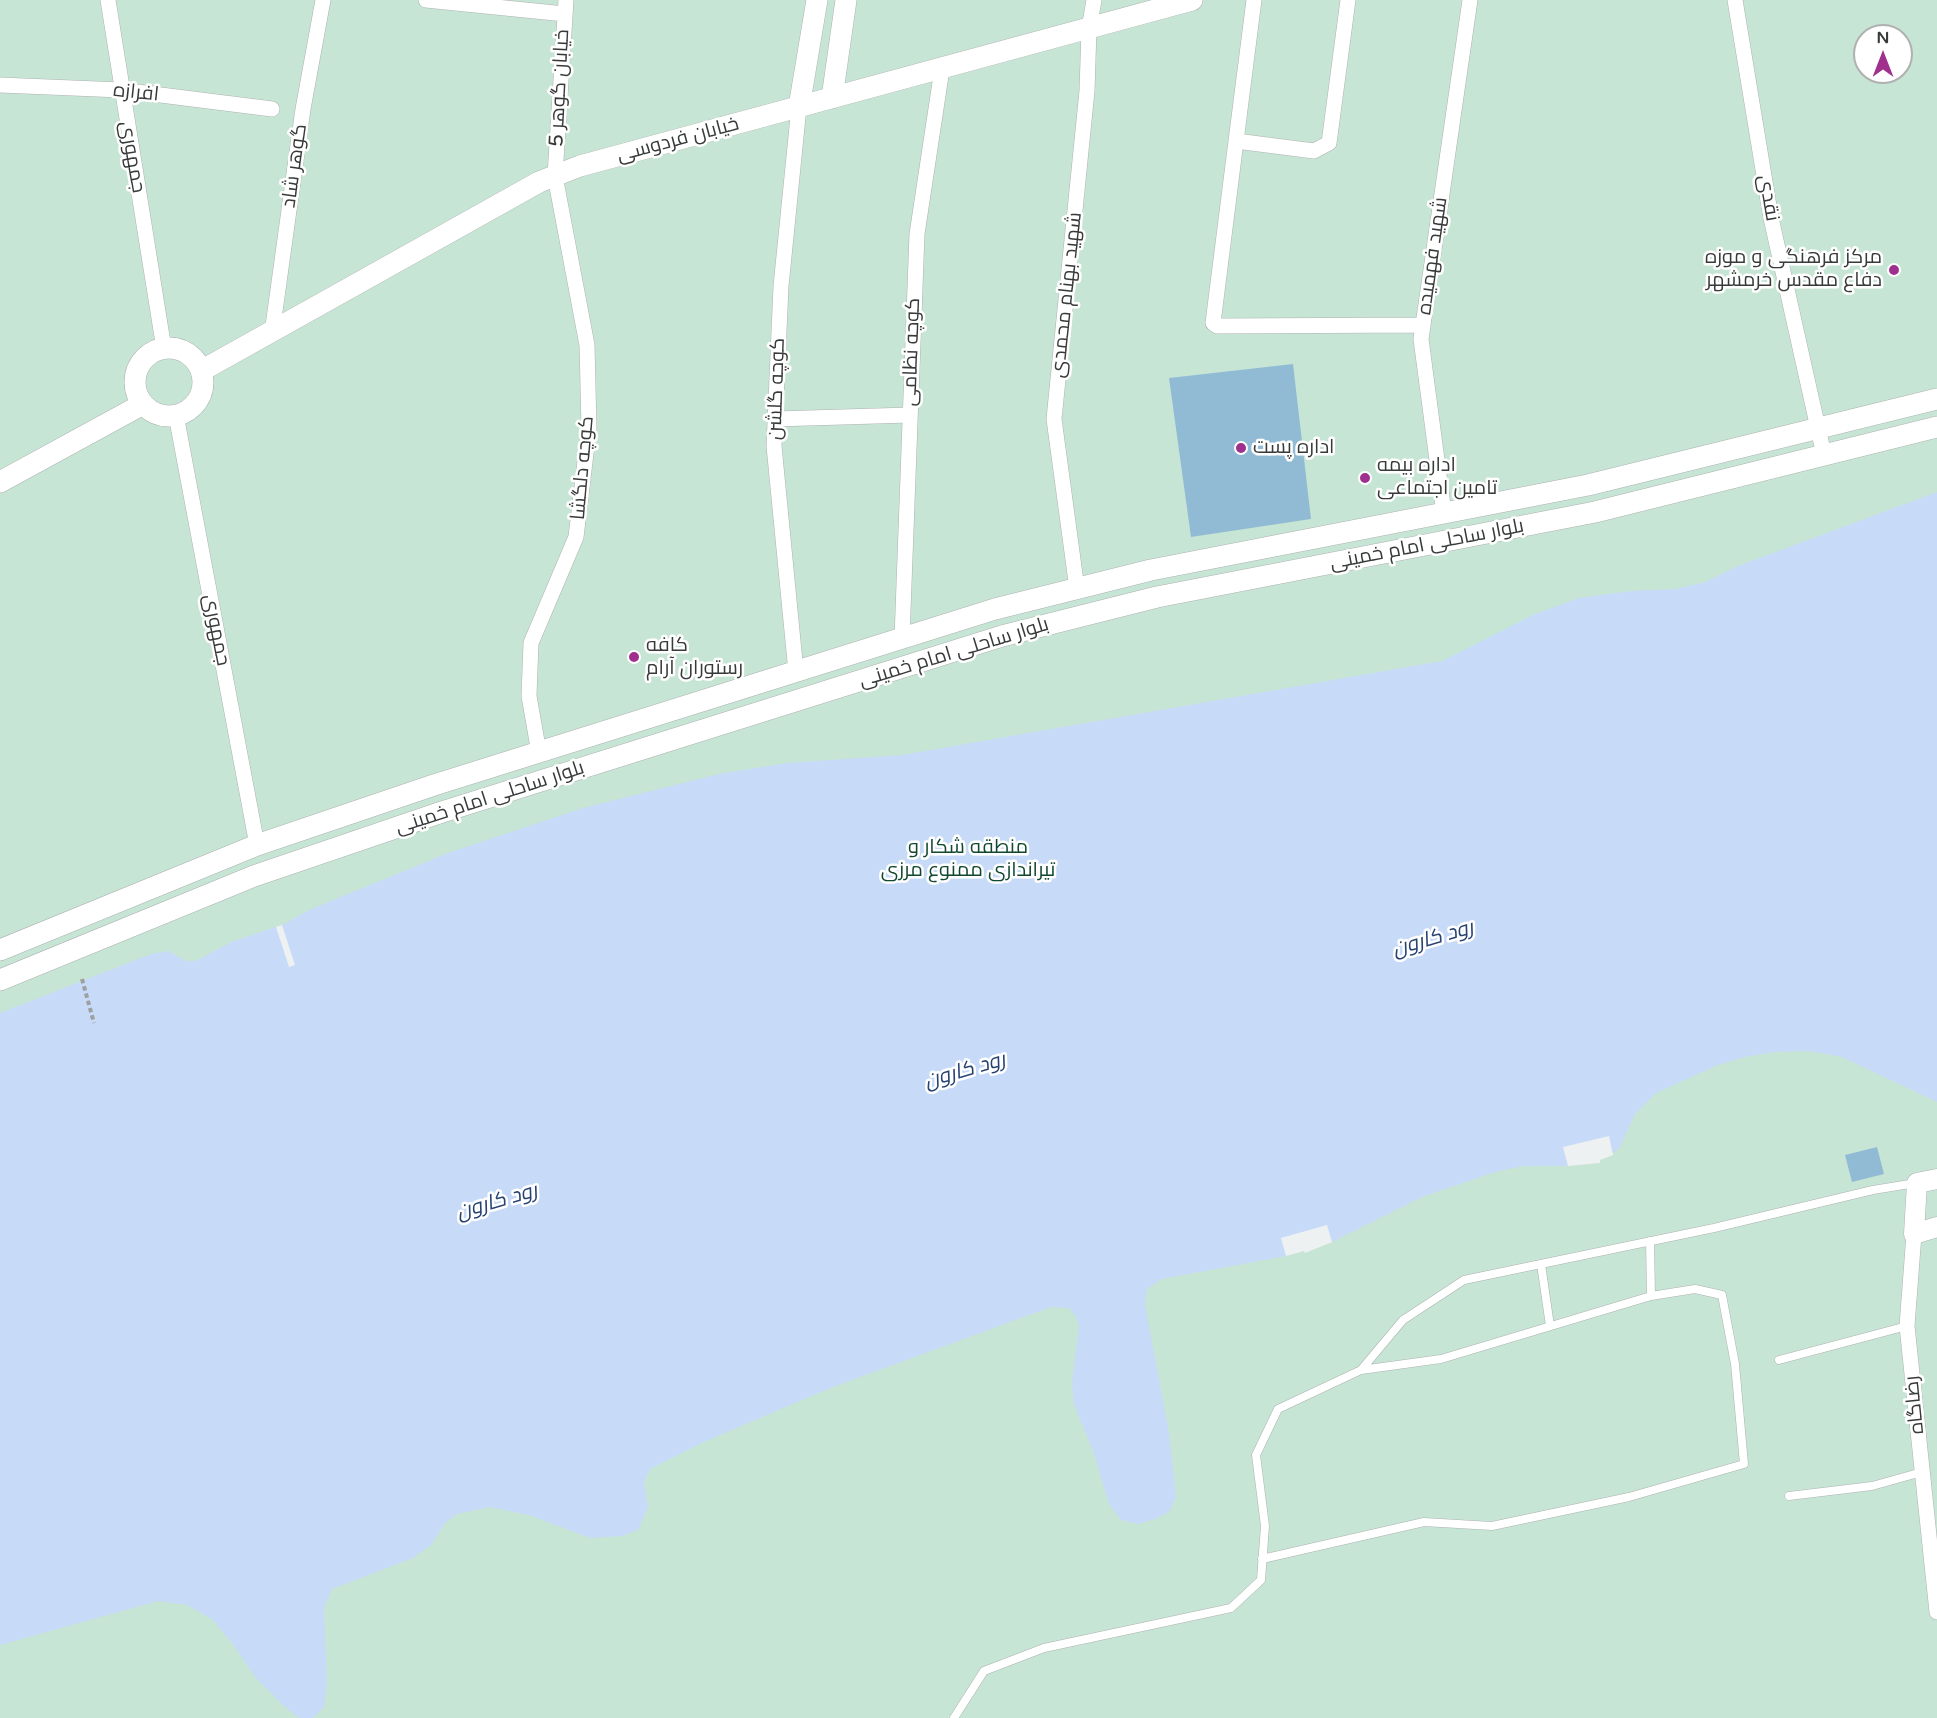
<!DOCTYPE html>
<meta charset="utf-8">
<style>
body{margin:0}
#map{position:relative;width:1937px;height:1718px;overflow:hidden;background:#edf1f2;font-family:"Varela Round",sans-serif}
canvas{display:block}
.north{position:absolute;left:1853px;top:24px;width:60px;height:60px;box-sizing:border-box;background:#fff;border:2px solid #afb0b0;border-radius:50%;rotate:0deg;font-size:16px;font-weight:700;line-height:24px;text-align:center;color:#383a3a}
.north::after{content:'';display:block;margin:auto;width:21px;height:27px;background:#a0308e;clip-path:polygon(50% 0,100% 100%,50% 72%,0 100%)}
</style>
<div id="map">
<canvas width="1937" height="1718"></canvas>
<div class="north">N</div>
</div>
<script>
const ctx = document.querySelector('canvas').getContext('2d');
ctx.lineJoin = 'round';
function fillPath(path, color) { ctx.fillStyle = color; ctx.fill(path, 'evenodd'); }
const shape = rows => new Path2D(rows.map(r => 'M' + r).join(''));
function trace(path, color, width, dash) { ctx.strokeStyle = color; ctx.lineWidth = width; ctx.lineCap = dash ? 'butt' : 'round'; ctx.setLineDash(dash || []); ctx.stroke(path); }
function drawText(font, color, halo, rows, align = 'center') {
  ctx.font = font + ' "Varela Round",Cairo,sans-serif'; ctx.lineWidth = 5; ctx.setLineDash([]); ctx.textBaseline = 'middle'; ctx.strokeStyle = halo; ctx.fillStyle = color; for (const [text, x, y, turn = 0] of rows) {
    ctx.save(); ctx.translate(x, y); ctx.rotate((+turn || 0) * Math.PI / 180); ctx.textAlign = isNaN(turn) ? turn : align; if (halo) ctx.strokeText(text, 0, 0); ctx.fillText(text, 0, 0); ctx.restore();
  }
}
fillPath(shape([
 [0,0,1937,0,1937,1718,0,1718],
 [1865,36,1901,36,1901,72,1865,72]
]), '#c7e5d4');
fillPath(shape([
 [1937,492,1937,1102,1842,1057,1809,1051,1774,1052,1745,1057,1718,1065,1656,1093,1635,1114,1619,1149,1599,1160,1568,1166,1523,1166,1495,1172,1422,1197,1332,1242,1286,1256,1162,1279,1147,1289,1145,1304,1169,1433,1176,1497,1169,1512,1155,1519,1138,1524,1121,1520,1109,1504,1093,1451,1074,1405,1072,1382,1079,1327,1076,1316,1069,1308,1051,1307,833,1387,706,1441,650,1469,644,1482,648,1507,638,1530,622,1536,590,1538,532,1516,490,1507,457,1514,445,1523,431,1545,413,1558,332,1589,324,1608,327,1682,324,1707,313,1718,299,1718,283,1705,255,1677,235,1647,213,1620,187,1605,158,1601,0,1645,0,1013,151,954,168,951,186,961,196,961,231,942,282,925,309,910,448,853,583,808,719,774,787,763,902,755,1442,661,1535,614,1579,598,1631,591,1676,589,1705,582,1738,566]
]), '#c7daf8');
fillPath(shape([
 [282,925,295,965,289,967,276,927],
 [1609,1136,1613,1155,1600,1160,1600,1163,1568,1166,1563,1147],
 [1327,1225,1332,1242,1305,1253,1304,1251,1286,1256,1281,1238]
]), '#edf1f2');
fillPath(shape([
 [1293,364,1311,519,1191,537,1169,378],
 [1877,1147,1884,1174,1852,1182,1845,1155]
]), '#91bbd5');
const service = shape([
 [1541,1264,1550,1326],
 [1779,1360,1907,1326],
 [1361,1370,1441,1359,1651,1296,1650,1241],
 [1789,1496,1872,1486,1922,1472],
 [1262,1559,1424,1522,1492,1526,1629,1497,1744,1464,1735,1364,1722,1295,1695,1289,1651,1296],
 [954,1718,984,1671,1044,1648,1231,1608,1261,1580,1265,1526,1256,1455,1278,1409,1361,1370,1403,1320,1464,1280,1714,1228,1873,1190,1916,1183]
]);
const minor = shape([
 [108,0,164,349],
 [426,0,565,14],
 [1254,0,1236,141,1314,151,1329,143,1348,0],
 [1735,0,1771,218,1824,455],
 [0,85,121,90,272,109],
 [1236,141,1213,323,1217,326,1423,325],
 [272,333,303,109,323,0],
 [176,415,257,845],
 [775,419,910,415],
 [1444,513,1421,339,1470,0],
 [1077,589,1054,419,1087,91,1089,29,1094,0],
 [902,638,917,234,942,69],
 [796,672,774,446,781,286,799,107],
 [539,753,529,696,531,643,576,537,589,428,587,345,555,176,566,0],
 [1914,1234,1907,1326,1937,1612]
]);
const tertiary = shape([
 [1937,1179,1917,1183,1914,1234,1937,1227]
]);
const secondary = shape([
 [832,98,846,0],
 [799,107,817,0],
 '135 382a34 34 0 1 1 68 0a34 34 0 1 1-68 0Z',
 [201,371,539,182,580,166,1192,0],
 [0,482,143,404],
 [0,950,257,845,434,785,995,609,1151,570,1588,485,1937,399],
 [0,980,254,876,442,812,1002,636,1157,597,1595,512,1937,427]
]);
trace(service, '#aeb2b3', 9);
trace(minor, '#aeb2b3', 16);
trace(tertiary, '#aeb2b3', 21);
trace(secondary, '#aeb2b3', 22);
trace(shape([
 [82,979,94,1023]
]), '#9ca0a0', 4, [4.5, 3]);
trace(service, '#fff', 8);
trace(minor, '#fff', 15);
trace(tertiary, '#fff', 20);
trace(secondary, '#fff', 21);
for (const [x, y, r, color] of [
 [1894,270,6,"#a0308e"],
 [1241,448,6,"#a0308e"],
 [1365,478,6,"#a0308e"],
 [634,657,6,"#a0308e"]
]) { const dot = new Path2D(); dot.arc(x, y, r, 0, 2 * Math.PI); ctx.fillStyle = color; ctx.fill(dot); trace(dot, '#fff', 2); }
drawText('20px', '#383a3a', '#fff', [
 ["خیابان گوهر 5",560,88,-87],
 ["افرازه",136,93,6],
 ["خیابان فردوسی",678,140,-15],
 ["جمهوری",132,157,80],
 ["گوهر شاد",295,166,-82],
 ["نقدی",1768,198,80],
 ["شهید فهمیده",1433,256,-82],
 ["شهید بهنام محمدی",1067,295,-84],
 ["کوچه نظامی",912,352,-88],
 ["کوچه گلشن",777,389,-88],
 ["کوچه دلگشا",583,468,-85],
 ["بلوار ساحلی امام خمینی",1427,545,-11],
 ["جمهوری",216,630,79],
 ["بلوار ساحلی امام خمینی",954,653,-17],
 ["بلوار ساحلی امام خمینی",490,798,-18],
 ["رضاگاه",1915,1405,-96]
]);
drawText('20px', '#383a3a', '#fff', [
 ["مرکز فرهنگی و موزه",1882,258,"right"],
 ["دفاع مقدس خرمشهر",1882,281,"right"],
 ["اداره پست",1253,448],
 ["اداره بیمه",1377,466],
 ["تامین اجتماعی",1377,489],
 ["کافه",646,646],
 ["رستوران آرام",646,669]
], 'left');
drawText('20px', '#124830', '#fff', [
 ["منطقه شکار و",968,848],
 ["تیراندازی ممنوع مرزی",968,871]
]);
drawText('italic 21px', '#264271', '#fff', [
 ["رود کارون",1433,939,-16],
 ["رود کارون",965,1071,-16],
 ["رود کارون",497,1202,-16]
]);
</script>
